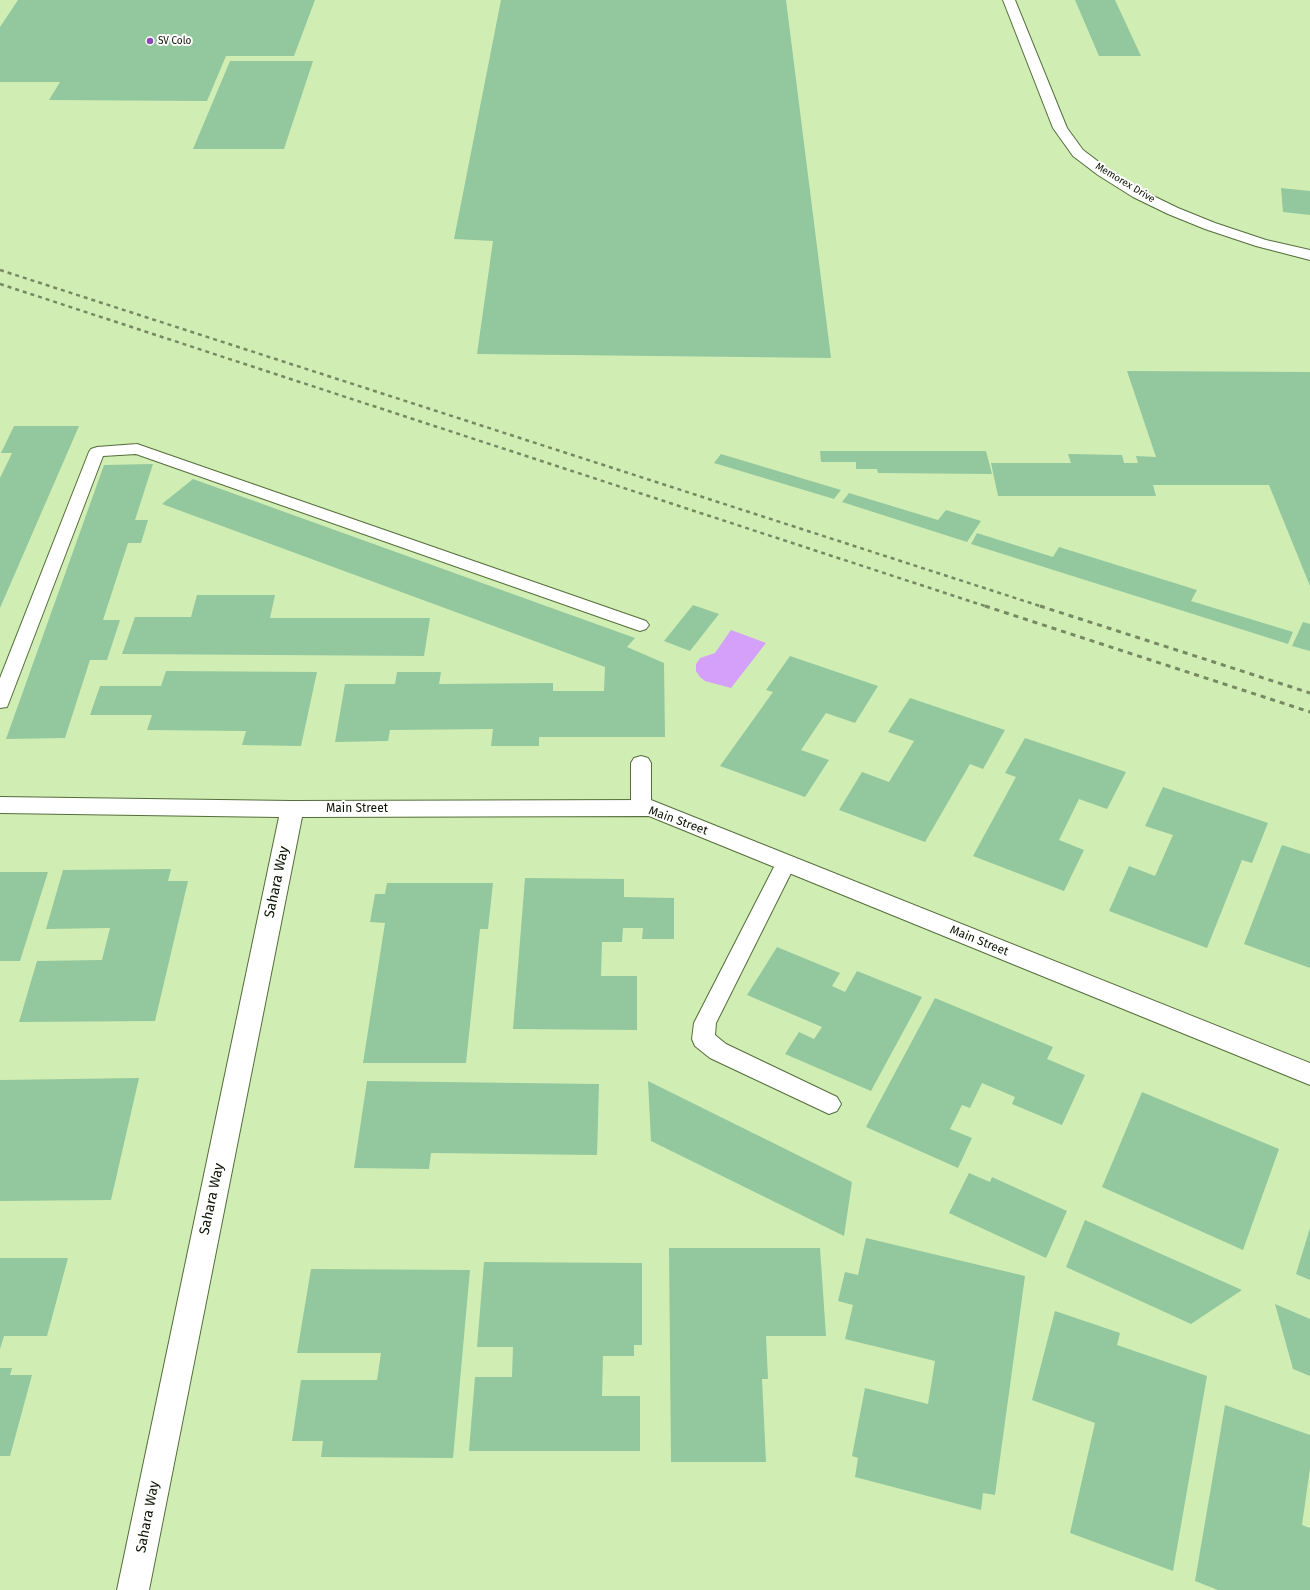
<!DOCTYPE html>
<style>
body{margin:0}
canvas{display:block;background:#d0edb4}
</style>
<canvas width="1310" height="1590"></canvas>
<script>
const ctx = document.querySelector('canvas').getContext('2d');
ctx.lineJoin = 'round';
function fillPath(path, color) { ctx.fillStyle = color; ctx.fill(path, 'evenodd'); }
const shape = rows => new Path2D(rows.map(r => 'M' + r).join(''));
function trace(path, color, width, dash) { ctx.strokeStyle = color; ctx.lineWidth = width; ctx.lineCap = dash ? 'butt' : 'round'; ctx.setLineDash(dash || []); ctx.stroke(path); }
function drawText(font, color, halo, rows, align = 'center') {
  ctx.font = font + ' "Fira Sans",sans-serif'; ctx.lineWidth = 4; ctx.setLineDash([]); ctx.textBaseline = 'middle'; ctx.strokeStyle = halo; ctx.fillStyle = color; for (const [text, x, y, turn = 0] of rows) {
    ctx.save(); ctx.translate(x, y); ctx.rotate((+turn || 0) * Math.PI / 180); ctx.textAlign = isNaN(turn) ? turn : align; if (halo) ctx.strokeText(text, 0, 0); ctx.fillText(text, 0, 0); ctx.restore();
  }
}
fillPath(shape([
 [731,630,766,643,731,688,705,681,700,677,696,671,696,664,700,658,715,653]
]), '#d4a0fa');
fillPath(shape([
 [18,0,315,0,294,56,226,56,207,101,49,100,60,82,0,82,0,27],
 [501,0,786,0,831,358,477,354,493,241,454,239],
 [1075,0,1115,0,1141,56,1099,56],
 [230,61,313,61,284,149,193,149],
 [1281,188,1310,191,1310,215,1283,212],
 [1127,371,1310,372,1310,586,1269,485,1153,485,1156,496,998,496,991,463,1071,463,1068,454,1122,455,1124,463,1138,463,1136,456,1156,457],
 [14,426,79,426,0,608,0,478,12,453,1,453],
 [820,451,986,451,992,474,878,473,877,469,856,469,856,462,821,462],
 [721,454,841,490,834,499,714,463],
 [153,464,135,520,148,520,141,543,128,543,103,620,120,620,107,660,90,660,65,738,6,739,104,465],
 [193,479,635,638,627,647,664,663,665,737,539,737,539,746,491,746,493,729,390,730,388,741,335,742,345,684,395,684,397,672,441,672,439,684,553,683,553,691,604,691,605,667,162,504],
 [849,493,938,520,946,510,981,521,967,542,842,502],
 [977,533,1053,557,1059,547,1197,590,1191,601,1293,632,1288,644,971,544],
 [197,595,275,595,270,618,430,618,424,656,122,654,135,617,191,617],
 [693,605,719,614,690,651,664,641],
 [1303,622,1310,624,1310,651,1292,646],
 [790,656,878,686,855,723,826,713,801,750,829,760,805,797,720,766,773,692,766,690],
 [166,671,317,672,301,746,242,745,246,731,147,730,152,715,90,715,100,686,161,686],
 [910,698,1005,730,983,769,970,764,925,842,839,810,862,772,889,782,914,741,888,732],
 [1025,738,1126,772,1107,809,1079,799,1059,840,1084,850,1064,891,973,856,1016,777,1005,773],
 [1163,787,1268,823,1252,863,1242,860,1207,948,1109,911,1129,866,1155,876,1173,835,1145,826],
 [1282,845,1310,854,1310,968,1244,944],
 [171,869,168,881,188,881,155,1021,19,1022,37,961,102,960,110,928,46,929,63,870],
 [0,872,48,872,20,961,0,961],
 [525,878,624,879,624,897,674,898,674,939,642,939,643,928,623,928,622,942,602,942,601,976,637,976,637,1030,513,1029],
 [387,883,493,883,488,929,480,929,466,1063,363,1063,385,923,370,922,375,894,385,894],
 [777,947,840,973,832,986,845,992,857,971,922,997,871,1091,785,1054,799,1032,814,1039,822,1027,747,995],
 [935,998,1053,1047,1047,1059,1085,1075,1062,1125,1012,1104,1015,1097,982,1083,970,1108,962,1105,950,1129,972,1138,958,1168,866,1127],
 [139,1078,111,1200,0,1201,0,1080],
 [367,1081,599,1084,597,1155,431,1153,429,1169,354,1168],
 [648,1081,852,1182,844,1236,651,1141],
 [1142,1092,1279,1149,1243,1250,1102,1187],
 [969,1173,990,1182,992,1177,1067,1211,1046,1258,949,1213],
 [1085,1220,1242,1290,1191,1324,1066,1267],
 [1310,1228,1310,1280,1296,1274],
 [866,1238,1025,1276,995,1495,983,1493,981,1510,855,1477,858,1458,852,1456,865,1388,928,1404,935,1361,845,1339,853,1305,838,1301,845,1272,858,1275],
 [669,1248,820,1248,826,1336,766,1336,768,1379,762,1379,766,1462,671,1462],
 [0,1258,68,1258,47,1336,4,1336,0,1349],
 [484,1262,642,1263,642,1345,634,1345,634,1356,603,1356,602,1396,640,1396,640,1451,469,1451,475,1377,512,1377,513,1347,477,1347],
 [311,1269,470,1270,453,1458,321,1457,323,1441,292,1441,301,1380,377,1380,381,1353,297,1353],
 [1275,1304,1310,1319,1310,1376,1293,1369],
 [1055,1311,1120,1333,1117,1345,1207,1376,1173,1571,1070,1533,1095,1423,1032,1400],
 [0,1368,12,1368,10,1375,32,1375,10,1456,0,1456],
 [1225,1405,1310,1435,1310,1468,1302,1525,1310,1528,1310,1590,1218,1590,1195,1581]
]), '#93c89e');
const service = shape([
 [137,444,646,621,649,625,646,629,640,631,634,629,136,454,103,456,9,702,7,707,0,708,0,678,89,452,91,449,97,447,137,444],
 [641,756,648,758,651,763,651,808,648,813,641,815,634,813,631,808,631,763,634,758,641,756],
 [786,855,793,858,796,863,716,1023,715,1035,726,1044,837,1097,841,1104,837,1111,829,1114,710,1058,695,1046,692,1039,694,1023,776,863,779,858,786,855]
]);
const minor = shape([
 [1003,0,1015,0,1067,128,1083,150,1108,169,1143,191,1178,208,1215,223,1266,240,1310,250,1310,260,1256,246,1205,229,1168,214,1133,197,1098,175,1073,156,1053,128,1003,0],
 [0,797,292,801,651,800,1310,1063,1310,1085,649,816,302,817,149,1590,117,1590,279,817,0,813,0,797]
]);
trace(service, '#546d3a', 2);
trace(minor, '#546d3a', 2);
fillPath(service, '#fff');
fillPath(minor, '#fff');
trace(shape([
 [0,270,1043,607],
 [0,284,988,607]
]), '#768962', 2.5, [4, 4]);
trace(shape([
 [985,606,1310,712],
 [1040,606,1310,693]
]), '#768962', 3, [5, 5]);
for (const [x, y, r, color] of [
 [150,41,4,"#8d45b8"]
]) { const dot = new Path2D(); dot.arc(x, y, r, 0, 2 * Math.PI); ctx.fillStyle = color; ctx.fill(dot); trace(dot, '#fff', 1.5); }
drawText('10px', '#0b1402', '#fff', [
 ["SV Colo",158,41]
], 'left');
drawText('10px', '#0b1402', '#fff', [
 ["Memorex Drive",1125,183,31]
]);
drawText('12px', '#0b1402', '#fff', [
 ["Main Street",357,809],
 ["Main Street",678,821,20],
 ["Main Street",979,941,22]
]);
drawText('14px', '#0b1402', '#fff', [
 ["Sahara Way",277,882,-78],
 ["Sahara Way",212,1199,-78],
 ["Sahara Way",148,1517,-79]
]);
</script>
